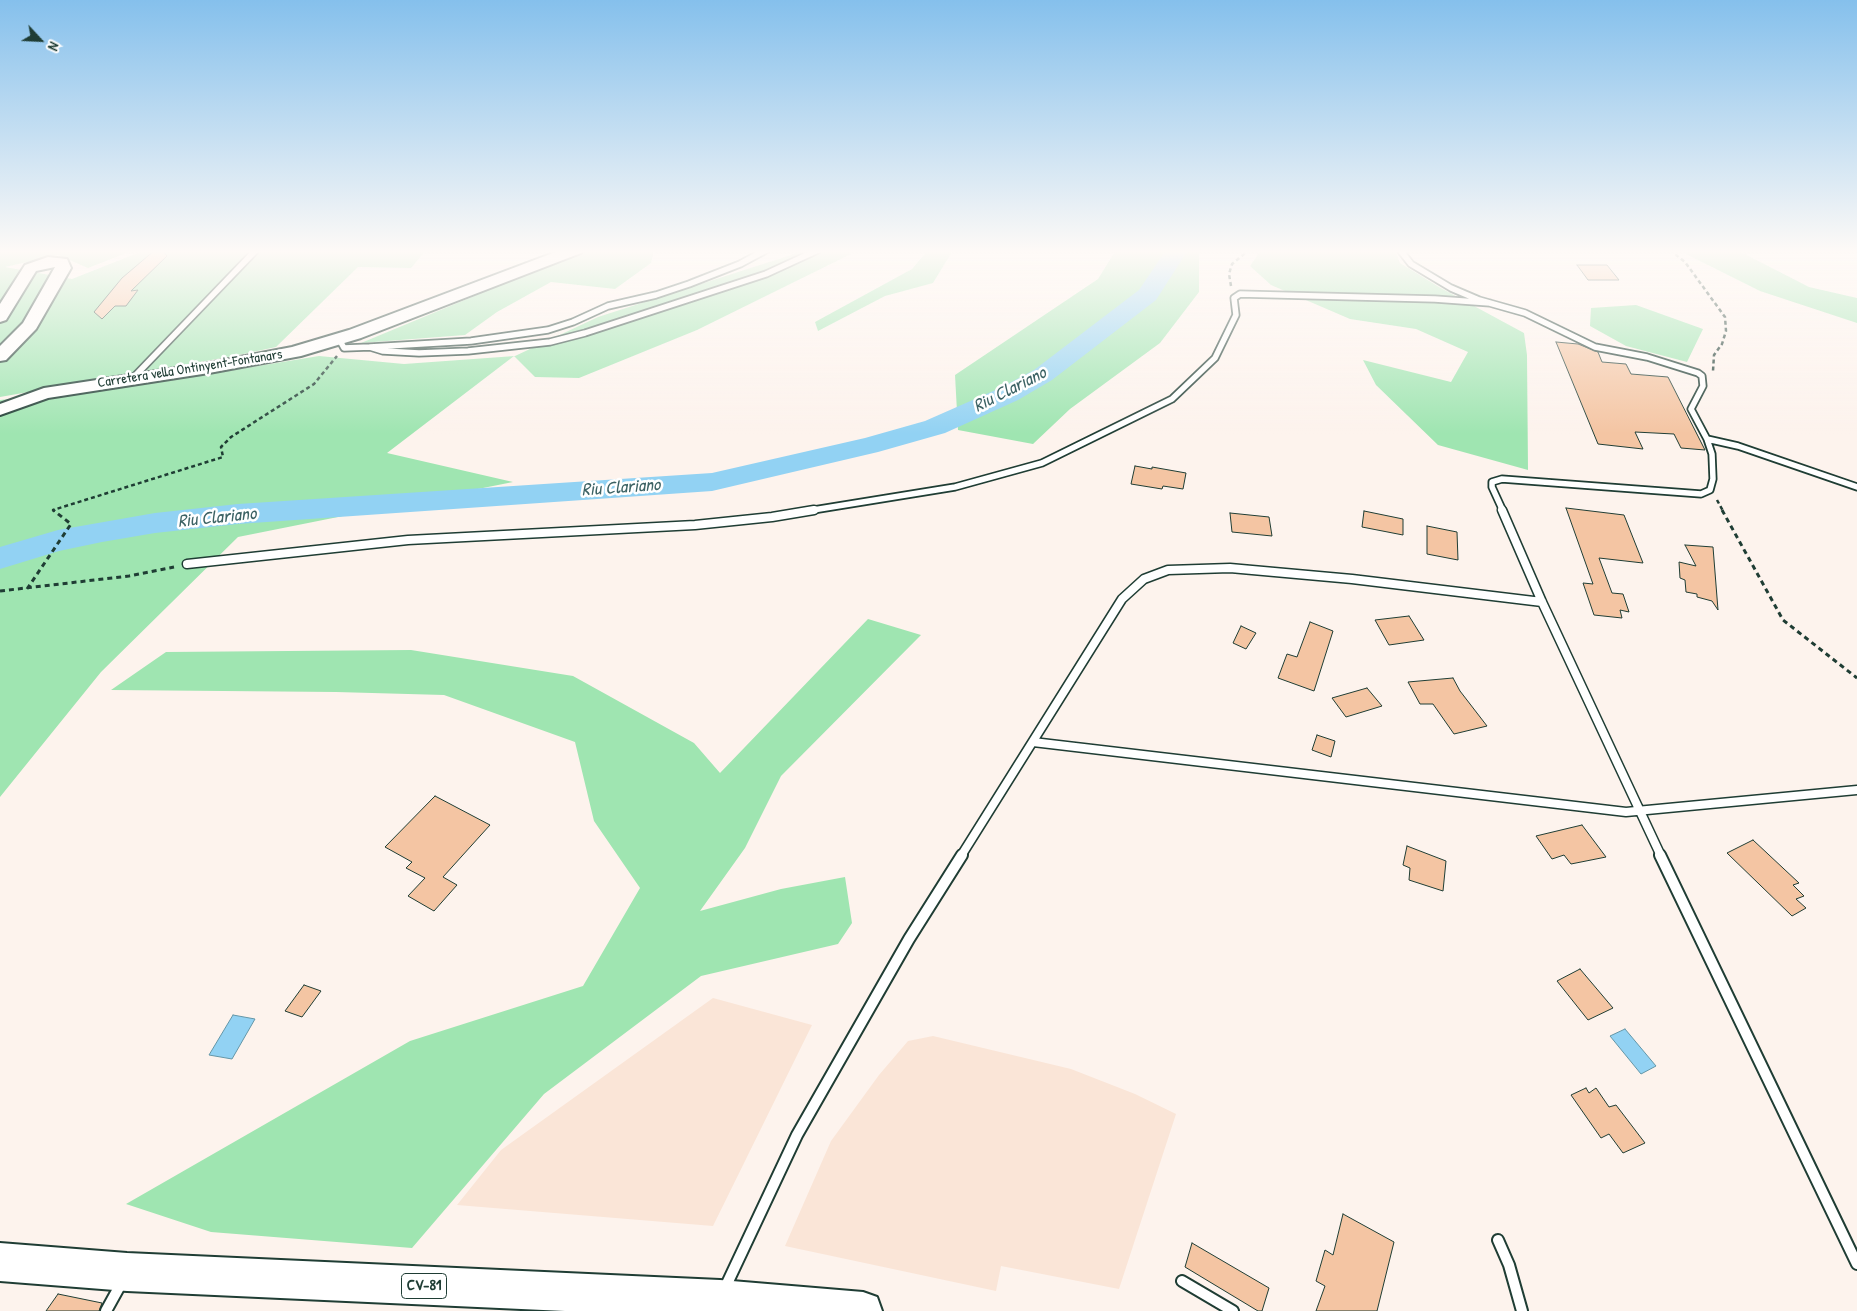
<!DOCTYPE html>
<style>
body{margin:0}
#map{position:relative;width:1857px;height:1311px;overflow:hidden;background:#fdf3ed;font-family:"Patrick Hand",sans-serif}
canvas{display:block}
.north{position:absolute;left:15px;top:15px;width:50px;height:50px;-webkit-text-stroke:4px #fff;paint-order:stroke;rotate:115deg;font-size:14px;font-weight:700;line-height:20px;text-align:center;color:#1f3d34}
.north::after{content:'';display:block;margin:auto;width:18px;height:22px;background:#1f3d34;clip-path:polygon(50% 0,100% 100%,50% 72%,0 100%)}
</style>
<div id="map">
<canvas width="1857" height="1311"></canvas>
<div class="north">N</div>
</div>
<script>
const ctx = document.querySelector('canvas').getContext('2d');
ctx.lineJoin = 'round';
function fillPath(path, color) { ctx.fillStyle = color; ctx.fill(path, 'evenodd'); }
const shape = rows => new Path2D(rows.map(r => 'M' + r).join(''));
function trace(path, color, width, dash) { ctx.strokeStyle = color; ctx.lineWidth = width; ctx.lineCap = dash ? 'butt' : 'round'; ctx.setLineDash(dash || []); ctx.stroke(path); }
function drawText(font, color, halo, rows, align = 'center') {
  ctx.font = font + ' "Patrick Hand",sans-serif'; ctx.lineWidth = 5; ctx.setLineDash([]); ctx.textBaseline = 'middle'; ctx.strokeStyle = halo; ctx.fillStyle = color; for (const [text, x, y, turn = 0] of rows) {
    ctx.save(); ctx.translate(x, y); ctx.rotate((+turn || 0) * Math.PI / 180); ctx.textAlign = isNaN(turn) ? turn : align; if (halo) ctx.strokeText(text, 0, 0); ctx.fillText(text, 0, 0); ctx.restore();
  }
}
fillPath(shape([
 [713,998,812,1025,713,1226,457,1205,501,1150],
 [933,1036,1071,1069,1135,1094,1176,1114,1119,1289,1001,1266,996,1291,785,1246,831,1141,879,1075,908,1041]
]), '#fae5d7');
fillPath(shape([
 [0,250,134,250,88,268,58,255,5,267,72,279,145,250,426,250,411,268,358,267,276,347,234,356,0,397],
 [585,250,654,250,651,263,615,289,551,282,497,312,465,335,361,343],
 [798,250,859,250,697,330,579,378,535,377,514,356,387,453,513,482,238,537,101,672,0,797,0,400,160,382,319,356,404,364,515,356,598,317,791,255],
 [928,250,953,250,933,283,885,296,818,331,815,322,912,269],
 [1116,250,1199,250,1199,292,1160,343,1070,409,1033,444,958,430,955,375,1098,279],
 [1261,250,1395,250,1400,263,1439,287,1524,333,1527,355,1528,470,1438,445,1376,385,1363,360,1451,382,1468,352,1416,329,1350,319,1271,285,1250,266],
 [1678,250,1737,250,1809,287,1857,298,1857,323,1760,291],
 [1636,305,1703,329,1687,362,1626,346,1590,326,1591,308],
 [868,619,921,635,781,776,745,848,700,911,781,889,845,877,852,923,838,944,701,976,544,1094,412,1248,211,1232,126,1204,410,1041,583,986,640,888,594,821,575,742,444,695,336,692,111,690,166,652,411,650,573,676,694,743,720,773]
]), '#9fe5b1');
const water = shape([
 [233,1015,255,1019,232,1059,209,1055,233,1015],
 [1625,1029,1656,1066,1641,1074,1610,1036,1625,1029]
]);
fillPath(water, '#92d2f3');
trace(water, '#6496a7', 1);
fillPath(shape([
 [1166,250,1188,250,1156,300,1052,380,1018,400,945,433,878,452,712,491,238,524,155,533,102,542,59,551,0,569,0,547,58,530,155,513,238,504,712,473,865,438,925,421,1000,388,1034,370,1139,290,1166,250]
]), '#92d2f3');
const building = shape([
 [155,250,162,250,167,256,131,291,138,290,126,306,115,306,102,319,94,312,122,278,155,250],
 [1577,265,1607,265,1619,280,1588,280,1577,265],
 [1556,342,1578,344,1598,352,1602,362,1626,364,1631,374,1668,377,1705,450,1681,448,1674,434,1635,432,1643,449,1598,444,1556,342],
 [1135,466,1152,469,1152,467,1186,473,1183,489,1163,486,1162,489,1131,484,1135,466],
 [1566,508,1624,515,1643,563,1599,558,1612,593,1623,594,1629,612,1620,610,1622,618,1594,615,1583,583,1593,584,1566,508],
 [1364,511,1403,519,1403,535,1362,527,1364,511],
 [1230,513,1269,517,1272,536,1232,532,1230,513],
 [1427,526,1457,532,1458,560,1427,554,1427,526],
 [1685,545,1713,547,1718,610,1712,601,1697,597,1697,594,1686,592,1685,580,1680,578,1679,562,1696,566,1685,545],
 [1409,616,1424,640,1389,645,1375,620,1409,616],
 [1310,622,1333,631,1314,691,1278,678,1287,654,1297,657,1310,622],
 [1241,626,1256,633,1246,649,1233,643,1241,626],
 [1453,678,1460,691,1487,726,1454,734,1433,704,1420,704,1408,682,1453,678],
 [1367,688,1382,706,1346,717,1332,698,1367,688],
 [1317,735,1335,741,1331,757,1312,750,1317,735],
 [435,796,490,825,443,877,457,885,434,911,408,896,425,878,406,868,412,862,385,847,435,796],
 [1582,825,1606,857,1571,864,1564,855,1552,859,1536,836,1582,825],
 [1753,840,1799,883,1793,885,1804,896,1796,899,1806,908,1792,916,1727,853,1753,840],
 [1407,846,1446,861,1443,891,1409,880,1410,868,1403,865,1407,846],
 [1580,969,1613,1008,1588,1020,1557,981,1580,969],
 [304,985,321,991,302,1017,285,1011,304,985],
 [1586,1088,1589,1093,1596,1088,1609,1107,1616,1105,1645,1143,1623,1153,1609,1134,1601,1138,1571,1095,1586,1088],
 [1343,1214,1394,1242,1377,1311,1316,1311,1325,1286,1316,1281,1325,1250,1333,1255,1343,1214],
 [1192,1243,1269,1288,1262,1311,1258,1311,1185,1267,1192,1243],
 [58,1294,102,1303,99,1311,46,1311,58,1294]
]);
fillPath(building, '#f4c5a3');
trace(building, '#1f3d34', 1);
const laneFar2 = shape([
 [1400,250,1411,264,1451,288,1479,300,1525,313,1595,347,1647,357,1698,373,1702,376,1703,386,1691,409,1707,439],
 [339,339,344,348,370,347,471,341,548,330,573,322,608,306,656,295,689,284,740,264,766,250],
 [370,347,383,351,419,353,468,351,550,342,585,333,766,274,818,250],
 [132,379,256,250],
 [807,511,955,487,1042,463,1172,399,1215,358,1236,315,1234,298,1240,294,1435,299,1490,303],
 [1503,511,1492,487,1492,482,1502,479,1701,494,1710,490,1713,479,1712,454,1707,439,1738,446,1857,487]
]);
const laneFar1 = shape([
 [1502,510,1542,602,1661,856],
 [187,564,408,540,695,525,772,517,814,510],
 [1033,742,1626,812,1857,790],
 [961,856,1122,599,1144,579,1168,570,1230,568,1352,579,1542,602]
]);
const lane = shape([
 [1660,855,1857,1264],
 [1498,1240,1509,1265,1522,1311],
 [1182,1281,1233,1311],
 [724,1290,797,1135,909,939,962,855],
 [106,1311,122,1282]
]);
const secondary = shape([
 [561,250,583,250,581,253,361,338,301,356,209,373,48,398,0,415,0,404,44,388,209,363,292,347,349,330,561,250],
 [48,257,67,259,71,268,36,329,6,360,0,361,0,346,23,323,55,267,36,271,6,320,0,322,0,304,25,265,48,257]
]);
const primary = shape([
 [0,1243,127,1253,720,1280,863,1292,877,1297,882,1311,565,1311,127,1291,0,1281,0,1243]
]);
trace(laneFar2, '#1f3d34', 9);
trace(laneFar1, '#1f3d34', 11);
trace(lane, '#1f3d34', 14);
trace(secondary, '#1f3d34', 4);
trace(primary, '#1f3d34', 4);
trace(shape([
 [1670,250,1685,262,1725,317,1726,331,1722,344,1714,355,1713,371],
 [1231,286,1229,274,1232,264,1249,250],
 [1717,500,1723,511],
 [55,511,53,510,223,457,221,447,231,437,314,384,337,356]
]), '#1f3d34', 2.5, [4, 3]);
trace(shape([
 [1722,510,1783,620,1857,678],
 [27,589,71,524,53,510],
 [0,591,129,576,174,567]
]), '#1f3d34', 3, [5, 4]);
trace(laneFar2, '#fff', 5.5);
trace(laneFar1, '#fff', 8);
trace(lane, '#fff', 10);
fillPath(secondary, '#fff');
fillPath(primary, '#fff');
const sky = ctx.createLinearGradient(0, 0, 0, 434);
sky.addColorStop(0, '#85c0ec');
sky.addColorStop(0.58, '#fefaf7');
sky.addColorStop(1, '#fefaf700');
ctx.fillStyle = sky;
ctx.fillRect(0, 0, 1857, 434);
drawText('14px', '#1f3d34', '#fff', [
 ["Carretera vella Ontinyent-Fontanars",190,369,-9]
]);
for (const [x, y, w] of [
 [424,1286,45]
]) { const box = new Path2D(); box.roundRect(x - w / 2, y - 12.5, w, 25, 4); ctx.fillStyle = '#fff'; ctx.fill(box); trace(box, '#1f3d34', 1); }
drawText('bold 15px', '#1f3d34', null, [
 ["CV-81",424,1286]
]);
drawText('italic 18px', '#3c6264', '#fff', [
 ["Riu Clariano",1010,390,-27],
 ["Riu Clariano",621,488,-4],
 ["Riu Clariano",217,518,-6]
]);
</script>
